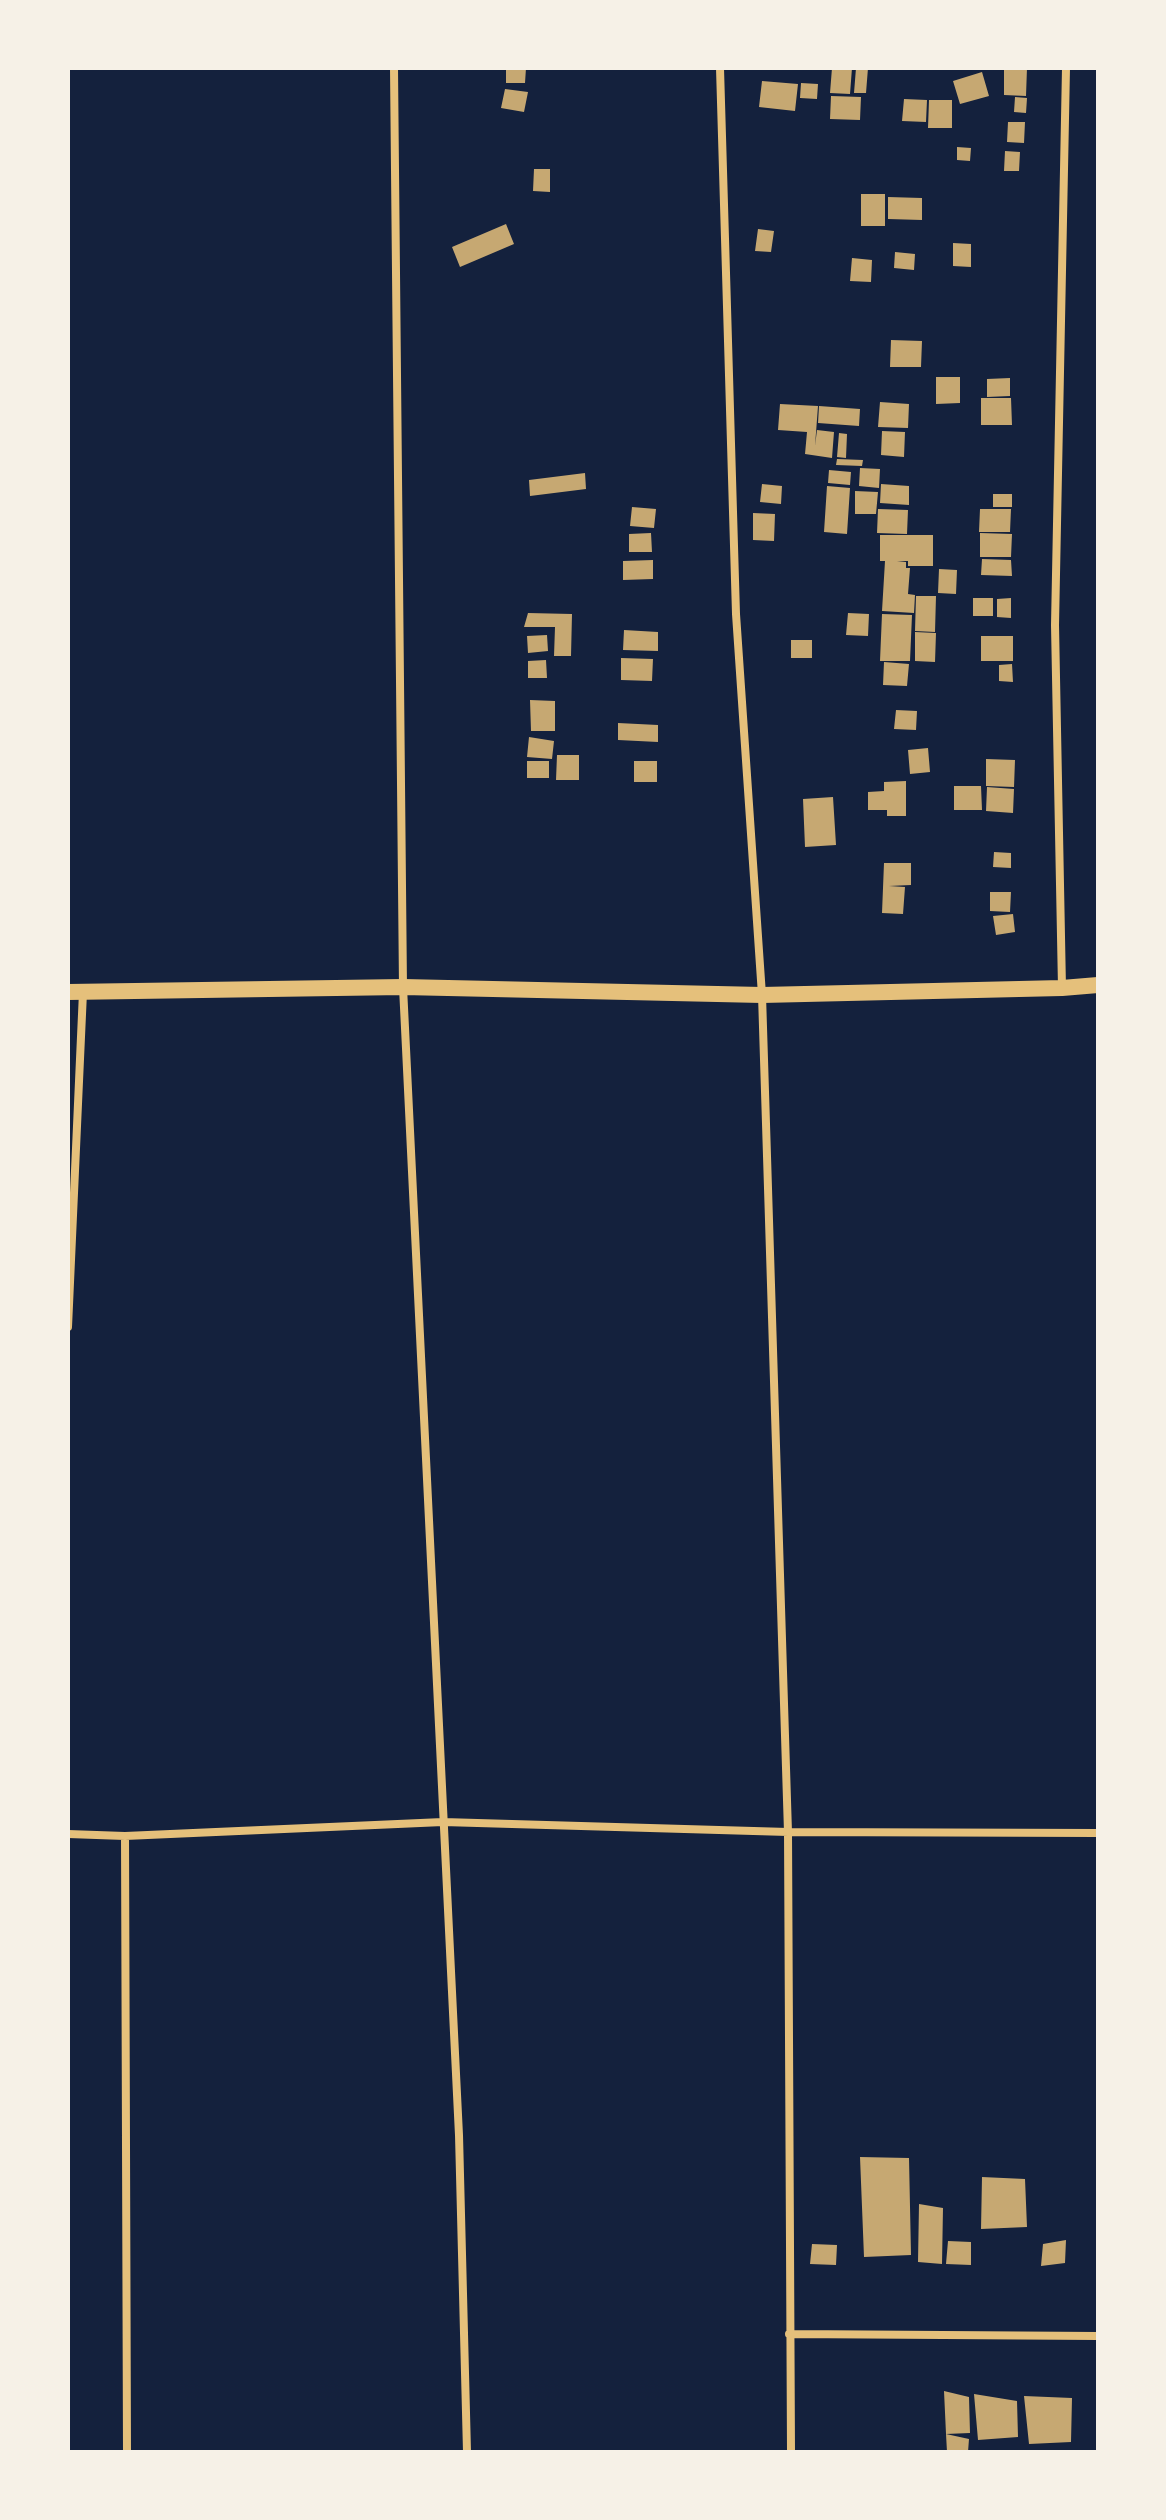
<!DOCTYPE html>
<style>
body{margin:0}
#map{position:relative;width:1166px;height:2520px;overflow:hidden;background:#14213d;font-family:"Space Grotesk",sans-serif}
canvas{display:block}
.frame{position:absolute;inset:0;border:70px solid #f6f1e7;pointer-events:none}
</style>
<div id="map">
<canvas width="1166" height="2520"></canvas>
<div class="frame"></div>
</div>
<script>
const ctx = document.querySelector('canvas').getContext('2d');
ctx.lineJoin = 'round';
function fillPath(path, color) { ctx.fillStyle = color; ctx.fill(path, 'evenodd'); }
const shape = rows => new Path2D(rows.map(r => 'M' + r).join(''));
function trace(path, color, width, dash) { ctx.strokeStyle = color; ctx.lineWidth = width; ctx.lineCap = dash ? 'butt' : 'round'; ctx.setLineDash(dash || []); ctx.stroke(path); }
fillPath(shape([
 [506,68,526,68,525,83,506,83],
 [832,68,852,68,850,94,830,93],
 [856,68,868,68,866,93,854,93],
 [1004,68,1027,68,1026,96,1004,95],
 [982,72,989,96,960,104,953,81],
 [762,81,798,84,795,111,759,107],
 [801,83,818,84,817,99,800,98],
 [505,89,528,92,524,112,501,108],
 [831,96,861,97,860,120,830,119],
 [1015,97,1027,98,1026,113,1014,112],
 [904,99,927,100,926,122,902,121],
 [929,100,952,100,952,128,928,128],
 [1008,122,1025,122,1024,143,1007,142],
 [957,147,971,148,970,161,957,160],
 [1005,151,1020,152,1019,171,1004,171],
 [534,169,550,169,550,192,533,191],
 [861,194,885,194,885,226,861,226],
 [888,197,922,198,922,220,888,219],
 [506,224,514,244,460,267,452,247],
 [758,229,774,231,771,252,755,251],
 [953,243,971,244,971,267,953,266],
 [895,252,915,254,914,270,894,268],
 [852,258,872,260,871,282,850,281],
 [891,340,922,341,921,367,890,367],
 [936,377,960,377,960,403,936,404],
 [1010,378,1010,396,987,397,987,379],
 [981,398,1011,398,1012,425,981,425],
 [880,402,909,404,908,428,878,427],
 [780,404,818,406,815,446,817,430,834,432,832,458,805,454,807,432,778,430],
 [819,406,860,409,859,426,818,423],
 [882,431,905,432,904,457,881,455],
 [839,433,847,434,846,458,837,457],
 [837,459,863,460,862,466,836,465],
 [860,468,880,469,879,488,859,486],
 [829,470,851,472,850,485,828,483],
 [585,473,586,489,530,496,529,480],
 [762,484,782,486,781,504,760,502],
 [881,484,909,486,909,505,880,503],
 [827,486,850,488,847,534,824,532],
 [855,491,878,492,876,514,855,514],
 [993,494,1012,494,1012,507,993,507],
 [632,507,656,509,654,528,630,526],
 [878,509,908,510,907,534,877,533],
 [980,509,1011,509,1010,532,979,532],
 [753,513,775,514,774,541,753,540],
 [651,533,652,552,629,552,629,534],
 [980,533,1012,534,1011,557,980,557],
 [880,535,933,535,933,566,908,566,908,561,897,561,906,562,906,568,910,568,908,594,915,595,914,613,882,611,885,561,880,561],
 [982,559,1011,560,1012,576,981,575],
 [653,560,653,579,623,580,623,561],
 [939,569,957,570,956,594,938,593],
 [916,596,936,596,935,632,915,631],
 [973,598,993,598,993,616,973,616],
 [1011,598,1011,618,997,617,997,599],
 [528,613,572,614,571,656,554,656,555,627,524,627],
 [848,613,869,614,868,636,846,635],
 [882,614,912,615,910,661,880,661],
 [624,630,658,632,658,651,623,650],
 [915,632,936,633,935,662,915,661],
 [547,635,548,651,528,653,527,636],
 [981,636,1013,636,1013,661,981,661],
 [791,640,812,640,812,658,791,658],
 [621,658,653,659,652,681,621,680],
 [546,660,547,678,528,678,528,661],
 [884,662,909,664,907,686,883,685],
 [1012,664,1013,682,999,681,999,665],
 [530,700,555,701,555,731,531,731],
 [896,710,917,711,916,730,894,729],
 [618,723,658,725,658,742,618,740],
 [529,737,554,741,552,759,527,757],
 [928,748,930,772,910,774,908,750],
 [557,755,579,755,579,780,556,780],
 [986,759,1015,760,1014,787,986,786],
 [527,761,549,761,549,778,527,778],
 [634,761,657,761,657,782,634,782],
 [906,781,906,816,887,816,887,810,868,810,868,792,884,791,884,782],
 [954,786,981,786,982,810,954,810],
 [987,787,1014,789,1013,813,986,811],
 [833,797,836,845,805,847,803,799],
 [994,852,1011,853,1011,868,993,867],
 [884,863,911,863,911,885,889,886,905,887,903,914,882,913],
 [990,892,1011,892,1010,912,990,911],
 [1013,914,1015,932,996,935,993,916],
 [860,2157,909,2158,911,2255,864,2257],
 [982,2177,1025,2179,1027,2227,981,2229],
 [919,2204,943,2208,942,2264,918,2262],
 [1066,2240,1065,2263,1041,2266,1043,2244],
 [948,2241,971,2242,971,2265,946,2264],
 [812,2244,837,2245,836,2265,810,2264],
 [944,2391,969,2397,970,2433,946,2434],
 [974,2394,1017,2401,1018,2437,978,2440],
 [1024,2396,1072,2398,1071,2442,1029,2444],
 [946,2434,969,2439,968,2452,947,2452]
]), '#c6a872');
trace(shape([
 [394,68,403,987,459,2135,467,2452],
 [720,68,736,614,762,995,788,1832,791,2452],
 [1062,988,1055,625,1066,68],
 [68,1327,83,992],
 [68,1834,125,1836,443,1822,788,1832,1098,1833],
 [125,1836,127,2452],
 [789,2334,1098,2336]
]), '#e5c07b', 8);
trace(shape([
 [68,992,403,987,762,995,1062,988,1098,985]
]), '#e5c07b', 16);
</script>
